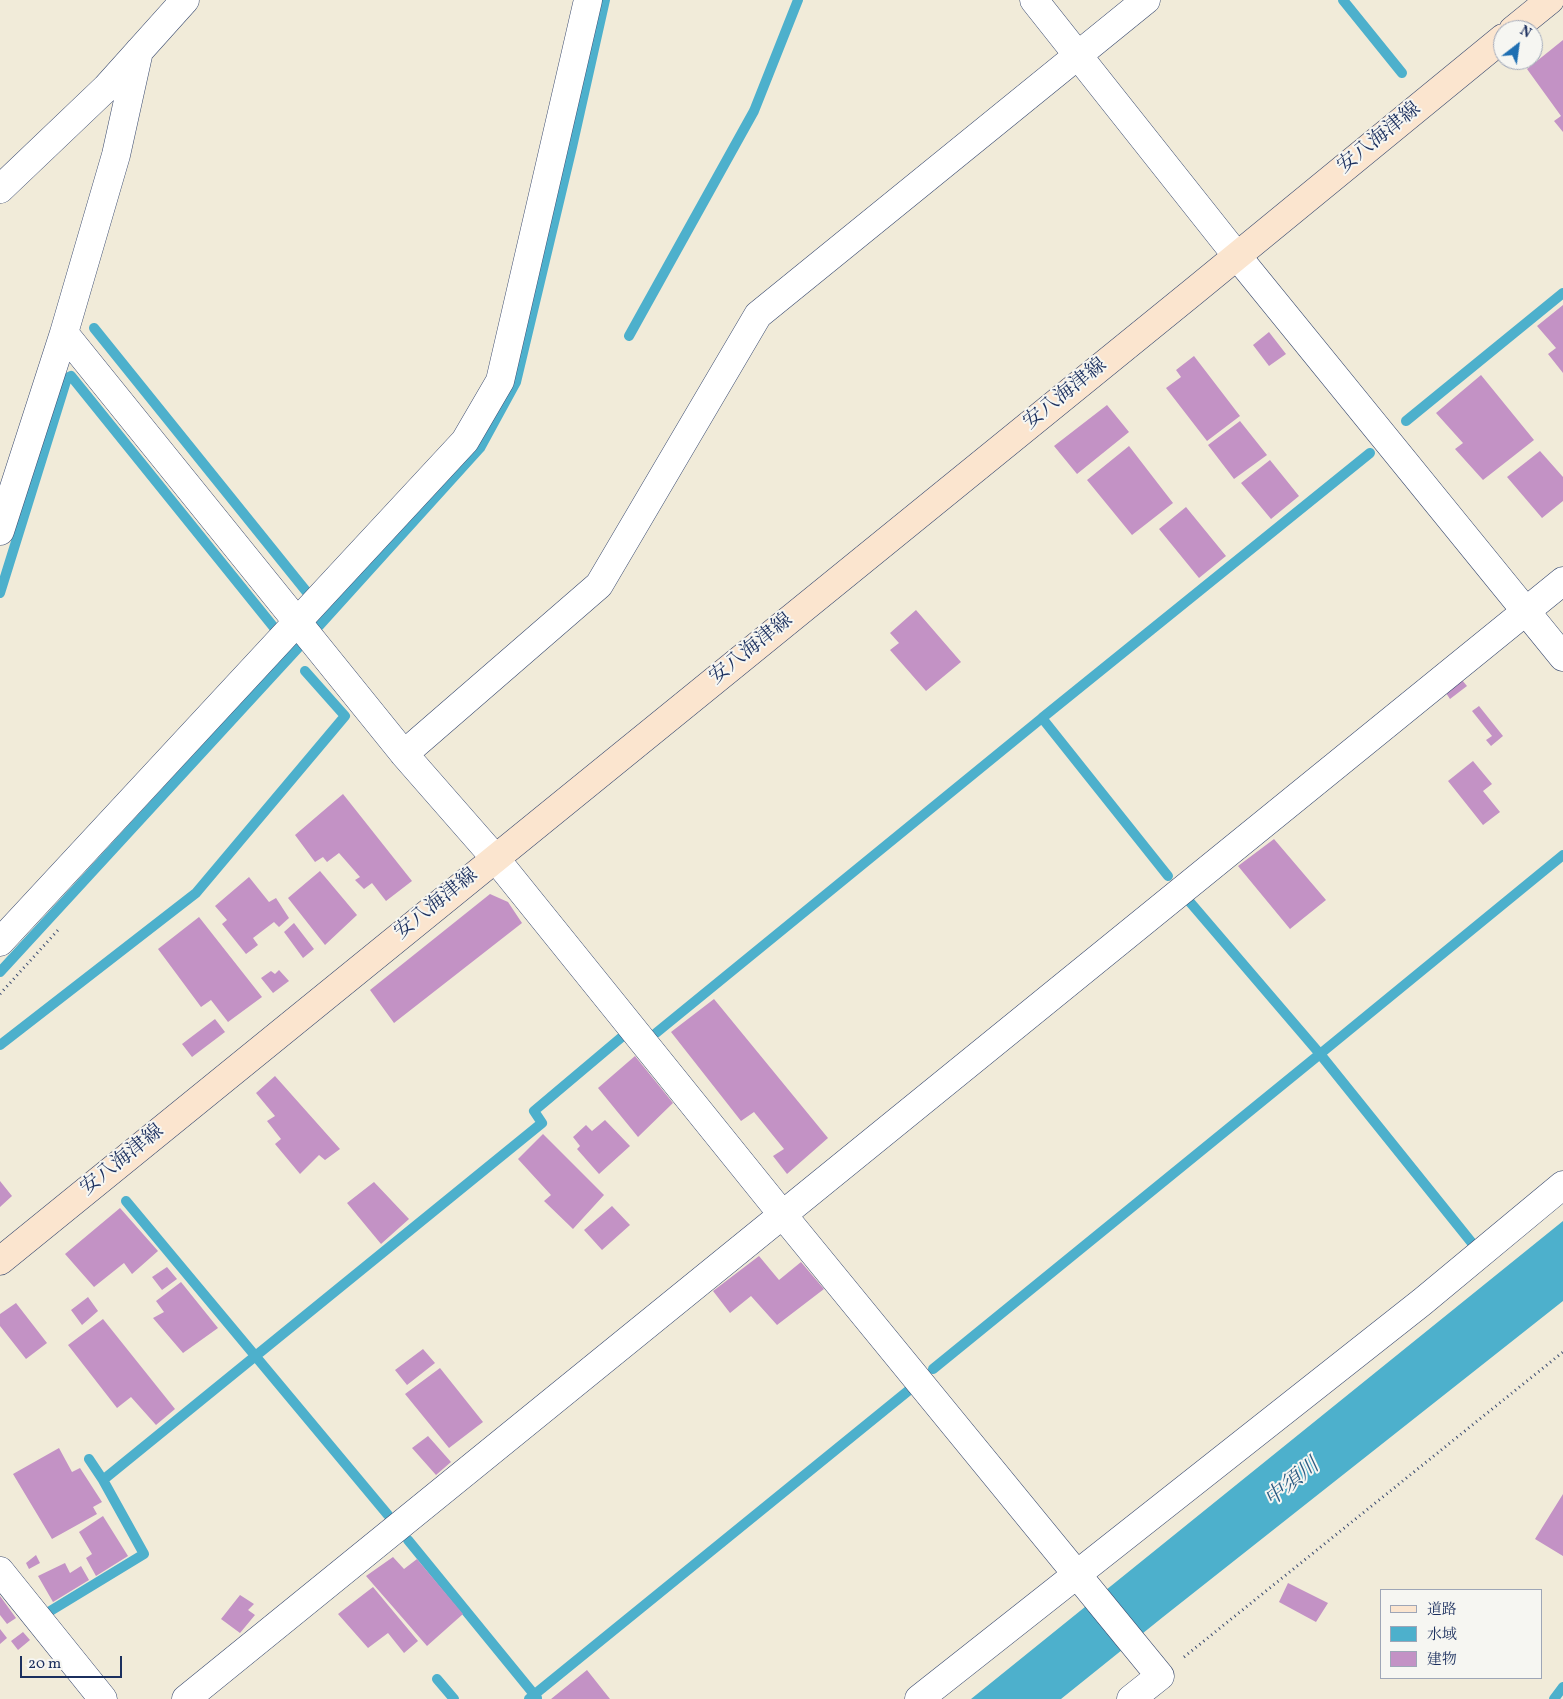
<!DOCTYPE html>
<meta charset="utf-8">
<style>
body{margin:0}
#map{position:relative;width:1563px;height:1699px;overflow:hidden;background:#f1ebd9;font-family:Vollkorn,"Noto Serif JP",serif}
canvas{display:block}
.legend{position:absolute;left:1380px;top:1589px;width:162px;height:90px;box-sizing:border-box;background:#f6f6f2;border:1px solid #9ea6b7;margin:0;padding:6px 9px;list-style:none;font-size:15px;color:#1b2f5e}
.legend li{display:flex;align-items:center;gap:10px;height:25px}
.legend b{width:25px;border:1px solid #9ea6b7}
.north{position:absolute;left:1493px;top:20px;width:50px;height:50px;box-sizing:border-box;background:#f6f6f2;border:1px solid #9ea6b7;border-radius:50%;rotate:30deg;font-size:14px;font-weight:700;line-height:20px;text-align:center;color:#1b2f5e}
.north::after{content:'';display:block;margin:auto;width:18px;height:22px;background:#1f6fb2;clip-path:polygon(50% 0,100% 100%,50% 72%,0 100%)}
.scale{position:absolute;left:20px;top:1656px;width:102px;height:22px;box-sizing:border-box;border:2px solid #1b2f5e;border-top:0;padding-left:6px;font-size:15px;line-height:18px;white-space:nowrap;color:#1b2f5e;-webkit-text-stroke:4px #f6f6f2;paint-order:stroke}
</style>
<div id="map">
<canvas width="1563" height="1699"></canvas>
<ul class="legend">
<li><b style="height:6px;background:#fbe5cf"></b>道路</li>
<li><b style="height:14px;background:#4db0cc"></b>水域</li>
<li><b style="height:14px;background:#c392c5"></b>建物</li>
</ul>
<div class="north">N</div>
<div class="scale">20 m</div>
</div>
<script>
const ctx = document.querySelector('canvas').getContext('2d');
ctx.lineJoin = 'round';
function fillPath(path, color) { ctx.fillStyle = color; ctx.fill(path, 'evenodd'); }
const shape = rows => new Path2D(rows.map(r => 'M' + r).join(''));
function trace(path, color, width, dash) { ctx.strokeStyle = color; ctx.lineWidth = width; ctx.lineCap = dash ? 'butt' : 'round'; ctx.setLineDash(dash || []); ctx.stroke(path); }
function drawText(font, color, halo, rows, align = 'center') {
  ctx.font = font + ' Vollkorn,"Noto Serif JP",serif'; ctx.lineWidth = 4; ctx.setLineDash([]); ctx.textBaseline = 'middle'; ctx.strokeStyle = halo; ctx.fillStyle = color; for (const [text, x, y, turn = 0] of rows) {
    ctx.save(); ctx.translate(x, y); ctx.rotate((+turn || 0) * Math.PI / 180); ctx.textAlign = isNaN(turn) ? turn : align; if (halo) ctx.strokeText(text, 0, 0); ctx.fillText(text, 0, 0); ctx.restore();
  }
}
fillPath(shape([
 [1563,1221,1563,1301,1163,1617,1061,1699,971,1699]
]), '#4db0cc');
trace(shape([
 [1343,0,1402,73],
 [94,328,310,596],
 [629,336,754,111,798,0],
 [1406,421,1563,293],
 [0,593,67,378,71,376,276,630],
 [319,626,480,448,516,382,572,147,605,0],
 [1168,876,1042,718,1370,453],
 [0,972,298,648],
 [656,1033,1042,718],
 [0,1045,196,893,345,716,305,671],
 [126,1201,388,1515],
 [1472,1243,1320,1054,1563,855],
 [933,1369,1320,1054,1189,901],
 [89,1459,103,1480],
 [408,1540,537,1698],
 [47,1613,144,1554,103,1480,542,1123,534,1111,623,1036],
 [437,1679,454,1699],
 [529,1699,908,1391],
 [1554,1699,1563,1687]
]), '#4db0cc', 10);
fillPath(shape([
 [1563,40,1563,132,1554,121,1561,116,1527,69],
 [1563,305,1563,373,1548,354,1556,348,1537,326],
 [1269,332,1286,354,1269,366,1253,345],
 [1194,356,1240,416,1207,441,1166,388,1181,377,1176,370],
 [1481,375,1534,440,1483,480,1455,449,1463,443,1436,413],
 [1107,405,1129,432,1077,474,1054,446],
 [1240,421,1267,455,1234,479,1208,445],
 [1129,446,1173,503,1132,535,1087,480],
 [1540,451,1563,477,1563,501,1542,518,1507,477],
 [1270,460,1299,496,1271,519,1241,483],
 [1186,507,1226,556,1199,578,1159,529],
 [916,610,961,662,926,691,890,650,899,643,890,633],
 [1462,680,1467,686,1450,699,1446,693],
 [1479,706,1503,736,1491,746,1486,740,1492,736,1472,711],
 [1473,761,1492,784,1483,791,1500,812,1483,825,1448,781],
 [343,794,412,881,386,901,372,883,364,889,355,880,360,877,339,853,327,862,323,857,315,862,295,835],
 [1274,839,1326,900,1290,929,1238,866],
 [320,871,357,915,325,945,288,898],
 [249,877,269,902,276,898,289,918,279,927,274,922,253,938,258,945,246,954,222,924,227,920,215,906],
 [490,894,508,902,522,923,394,1023,370,990],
 [199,917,262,997,228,1022,211,1000,201,1007,158,949],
 [294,923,314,949,303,958,284,932],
 [279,970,289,981,273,993,261,978,271,971,275,974],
 [714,999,828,1138,787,1174,773,1156,784,1149,754,1112,741,1121,671,1032],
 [215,1019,225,1032,192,1057,182,1044],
 [635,1056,673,1103,638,1137,598,1088],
 [275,1076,340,1149,325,1160,319,1155,300,1174,275,1144,281,1139,267,1121,275,1116,256,1093],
 [605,1120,630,1146,599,1174,577,1149,580,1146,573,1137,586,1125,592,1131],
 [543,1134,604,1195,573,1229,544,1201,551,1195,518,1159],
 [0,1181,12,1196,0,1207],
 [374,1182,409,1219,381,1244,347,1203],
 [612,1206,630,1225,602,1250,584,1230],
 [120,1208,158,1251,132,1274,124,1263,94,1287,65,1254],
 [759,1256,779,1280,801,1262,824,1289,777,1325,751,1296,730,1313,713,1291],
 [167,1267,177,1279,162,1290,152,1277],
 [181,1282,218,1328,183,1353,153,1318,164,1312,156,1301],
 [88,1297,98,1311,82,1325,71,1310],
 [16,1303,47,1343,26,1359,0,1326,0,1314],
 [103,1319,175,1409,156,1425,131,1397,117,1408,68,1345],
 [423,1349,435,1363,407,1385,395,1370],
 [440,1368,483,1422,449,1448,405,1394],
 [428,1436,451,1462,436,1475,412,1448],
 [59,1448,72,1472,80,1468,102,1502,93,1507,97,1514,52,1539,13,1474],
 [1563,1494,1563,1556,1535,1539],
 [103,1516,128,1556,96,1576,86,1558,92,1554,79,1532],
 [36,1555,40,1563,29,1569,26,1563],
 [393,1557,404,1569,417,1559,463,1614,427,1646,366,1576],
 [65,1563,70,1573,81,1566,89,1580,53,1602,38,1576],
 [1288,1583,1328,1603,1316,1622,1279,1602],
 [373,1587,418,1641,404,1653,388,1633,368,1648,338,1614],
 [240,1595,254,1604,248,1610,255,1615,240,1633,221,1619],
 [0,1596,16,1618,7,1624,0,1615],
 [0,1629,7,1638,0,1644],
 [23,1632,30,1640,18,1650,11,1641],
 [587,1670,610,1699,551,1699]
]), '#c392c5');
const minor = shape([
 [1034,0,1237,256],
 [0,189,106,88,185,0],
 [64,333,404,754,495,858,782,1214,1160,1676,1131,1699],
 [0,531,64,333,116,155,139,51],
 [404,754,599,585,758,315,1146,0],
 [0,942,465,441,500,381,588,0],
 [0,1571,103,1699],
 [186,1699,1563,581],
 [919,1699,1422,1302,1563,1185]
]);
const tertiary = shape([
 [1237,256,1563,657]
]);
const secondary = shape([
 [1513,30,1550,0],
 [0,1261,1193,292,1503,38]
]);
trace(minor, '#3b4b70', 29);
trace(tertiary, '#3b4b70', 29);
trace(secondary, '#3b4b70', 29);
trace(shape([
 [0,994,59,929],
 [1184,1657,1563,1352]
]), '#3b4b70', 3, [1, 4]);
trace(minor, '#fff', 28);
trace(tertiary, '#fff', 28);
trace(secondary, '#fbe5cf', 28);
drawText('20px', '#1b2f5e', '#f6f6f2', [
 ["安八海津線",1380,139,-39],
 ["安八海津線",1066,395,-39],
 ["安八海津線",752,650,-39],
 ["安八海津線",437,905,-39],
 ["安八海津線",123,1161,-39]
]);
drawText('italic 21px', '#2c5c84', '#f6f6f2', [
 ["中須川",1293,1484,-39]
]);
</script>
